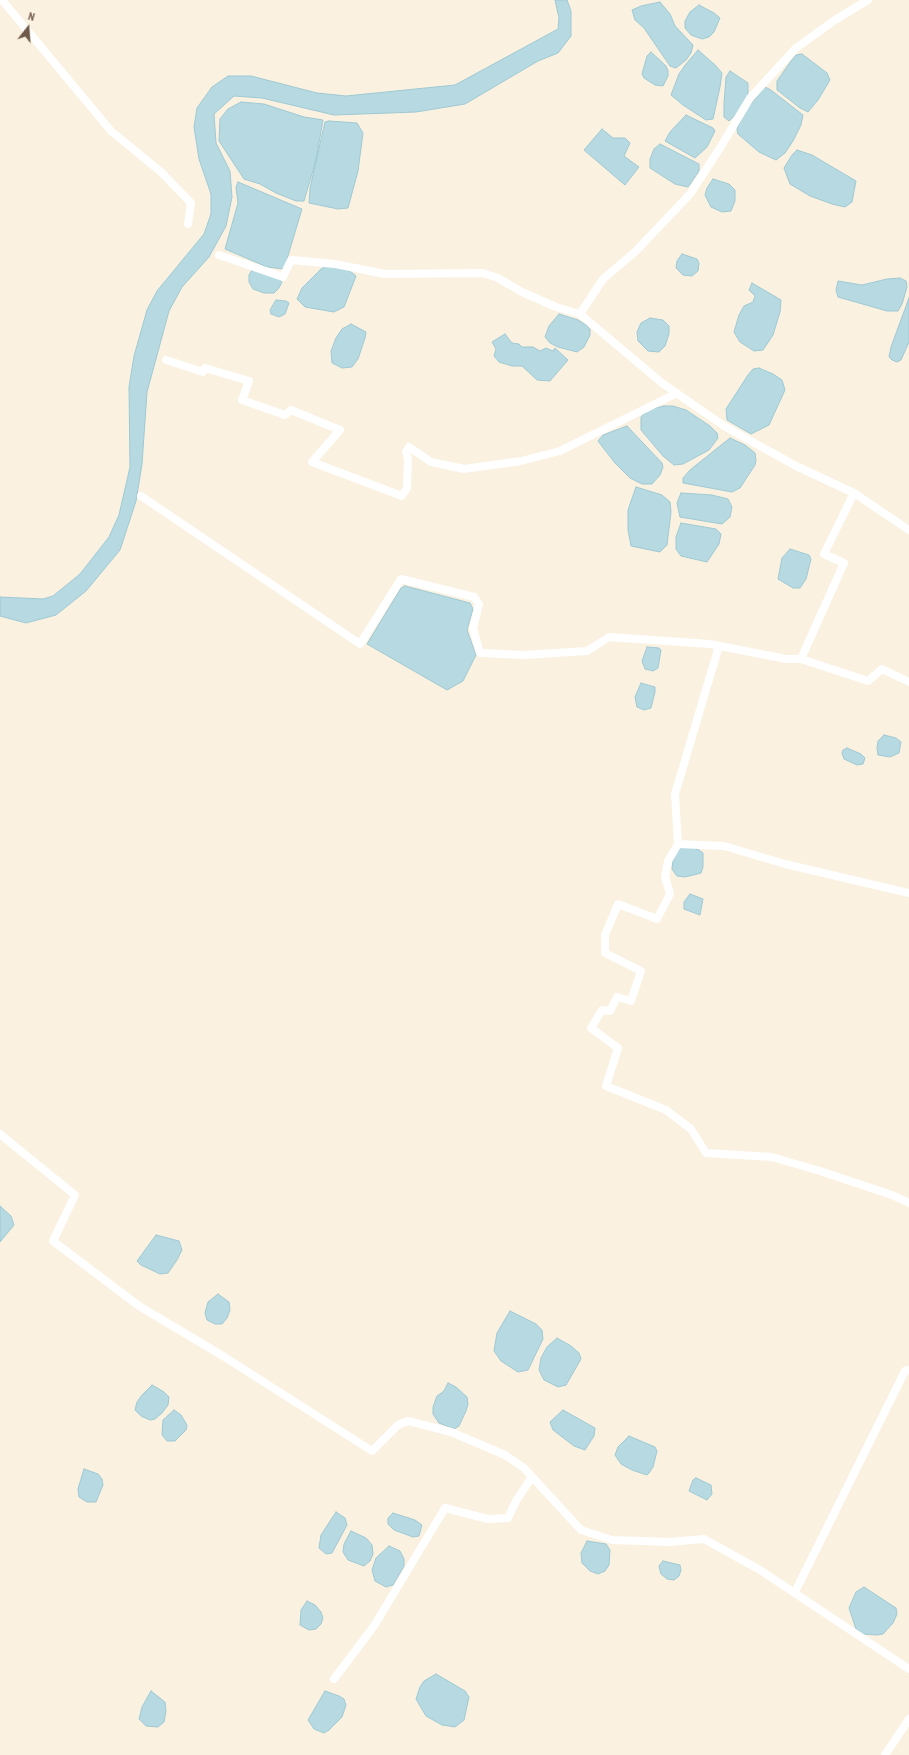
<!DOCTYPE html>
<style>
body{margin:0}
#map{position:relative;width:909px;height:1755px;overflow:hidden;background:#faf1e0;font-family:"PT Sans Narrow",sans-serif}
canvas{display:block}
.north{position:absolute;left:8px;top:8px;width:40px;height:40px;-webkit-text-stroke:3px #fef5e6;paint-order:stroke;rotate:17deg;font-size:11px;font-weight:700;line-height:16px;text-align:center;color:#6f5949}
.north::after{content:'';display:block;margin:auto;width:14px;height:18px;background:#6f5949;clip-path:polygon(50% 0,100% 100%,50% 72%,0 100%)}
</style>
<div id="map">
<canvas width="909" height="1755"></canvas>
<div class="north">N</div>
</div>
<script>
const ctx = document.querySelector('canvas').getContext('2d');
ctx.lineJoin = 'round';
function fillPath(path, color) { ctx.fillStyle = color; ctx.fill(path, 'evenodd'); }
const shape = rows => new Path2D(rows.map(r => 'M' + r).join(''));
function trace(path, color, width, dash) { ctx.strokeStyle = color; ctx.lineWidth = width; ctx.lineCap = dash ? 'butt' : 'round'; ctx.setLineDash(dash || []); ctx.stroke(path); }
const water = shape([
 [555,0,567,0,571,11,571,36,558,53,538,61,465,104,416,112,334,115,262,98,234,96,214,114,216,143,230,171,232,197,226,226,209,257,182,287,169,311,147,392,142,464,136,501,120,550,86,591,56,615,26,623,0,616,0,597,43,599,53,596,80,574,109,537,119,515,130,467,129,387,134,356,147,310,157,291,204,234,211,214,211,194,199,159,194,127,197,108,212,87,228,76,251,76,317,93,346,96,455,85,558,29,559,18,555,0],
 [660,2,670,14,675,26,693,45,691,53,686,60,676,68,670,66,644,28,635,20,632,10,641,6,660,2],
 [699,5,714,13,720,18,714,32,709,37,702,39,691,35,685,28,685,21,690,12,699,5],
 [698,50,715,65,722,73,720,87,713,119,706,120,683,105,671,95,679,74,686,64,698,50],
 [651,52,666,66,668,71,668,76,663,86,655,85,644,78,642,74,647,56,651,52],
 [802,54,827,73,830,80,818,100,808,112,800,108,777,90,777,81,791,61,796,55,802,54],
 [730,71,748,83,748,94,743,108,729,121,724,117,724,104,726,77,730,71],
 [765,87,771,90,803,115,801,125,793,141,785,153,776,160,759,152,738,134,737,129,742,115,765,87],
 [241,102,264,104,304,117,323,120,316,160,304,201,296,201,276,193,260,184,244,179,219,141,220,119,228,109,241,102],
 [686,115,713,128,715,131,707,147,695,158,665,141,670,132,686,115],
 [329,121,357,123,363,133,358,171,348,208,338,209,309,203,310,188,325,122,329,121],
 [602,129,613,138,625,138,630,143,624,156,639,167,625,185,584,150,602,129],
 [660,144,699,164,699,171,688,187,675,184,650,168,650,159,654,149,660,144],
 [797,150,812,155,856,181,852,202,845,207,832,204,810,196,790,184,784,168,792,155,797,150],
 [713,179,729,184,735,190,735,201,731,211,722,212,711,207,705,195,707,188,713,179],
 [238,182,302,209,284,269,267,267,225,249,238,203,236,187,238,182],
 [682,254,697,259,699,263,698,271,692,276,683,275,676,268,677,261,682,254],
 [327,266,350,271,356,276,344,307,334,312,305,307,297,299,302,288,321,269,327,266],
 [252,270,278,277,282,282,279,288,274,293,264,293,253,289,249,282,249,275,252,270],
 [900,278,906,281,907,287,902,304,898,311,887,311,838,297,836,290,838,281,862,285,887,279,900,278],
 [752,283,781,300,780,312,773,335,763,350,754,351,740,342,734,332,739,315,744,306,753,302,755,296,749,290,752,283],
 [909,298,909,342,901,360,897,362,892,360,889,357,891,347,909,298],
 [276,300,286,301,289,303,285,314,279,317,271,314,270,310,276,300],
 [559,314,578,320,586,325,590,329,590,335,584,347,577,352,558,347,550,343,545,337,549,326,559,314],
 [650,318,663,320,669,326,669,334,665,346,659,352,648,351,638,341,637,332,641,323,650,318],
 [351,324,366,332,365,338,358,359,352,367,342,368,332,363,331,351,336,338,342,329,351,324],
 [505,334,512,343,519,344,522,347,533,347,540,351,546,348,553,351,555,348,568,360,550,381,537,380,522,366,512,366,499,362,494,356,496,349,492,342,505,334],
 [759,368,773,374,782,380,785,390,769,425,751,434,727,420,726,409,748,375,753,369,759,368],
 [664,406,673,406,686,410,710,426,717,433,718,438,709,450,683,464,674,465,663,456,641,430,641,417,647,410,664,406],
 [627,426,662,463,663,467,660,475,652,484,642,484,630,478,615,463,598,441,603,435,627,426],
 [730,438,745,445,755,453,756,460,755,465,740,488,732,492,683,483,683,478,690,470,730,438],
 [636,487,662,495,670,502,671,512,667,545,660,552,631,546,628,530,628,510,636,487],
 [681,493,712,495,728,499,732,507,730,517,722,524,680,517,677,503,681,493],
 [681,523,716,529,721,534,719,544,707,562,681,556,676,549,676,537,681,523],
 [790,549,809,555,811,559,806,579,800,588,793,588,778,579,782,558,790,549],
 [405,586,470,603,473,609,467,630,476,655,463,681,447,690,367,644,401,588,405,586],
 [647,647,659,648,661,650,658,668,653,671,645,669,642,661,647,647],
 [641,683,655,687,655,692,651,708,644,710,637,707,635,697,641,683],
 [884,735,896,738,901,742,899,753,890,757,878,755,877,748,878,741,884,735],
 [847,748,861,754,865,758,863,764,857,765,844,759,842,753,843,750,847,748],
 [693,847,699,850,703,853,703,867,701,873,685,877,677,876,672,869,673,860,678,848,693,847],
 [690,894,703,899,700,915,684,909,684,902,690,894],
 [0,1206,11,1216,14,1225,0,1242,0,1206],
 [156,1235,179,1241,182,1250,177,1260,168,1273,160,1274,141,1265,137,1261,156,1235],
 [218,1294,229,1302,230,1310,227,1318,222,1324,215,1324,207,1320,205,1313,208,1302,218,1294],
 [510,1311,536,1324,542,1330,543,1339,528,1370,518,1372,501,1361,494,1351,497,1333,510,1311],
 [557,1338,571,1346,579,1353,581,1359,566,1385,558,1387,544,1380,539,1370,541,1358,547,1347,557,1338],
 [448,1383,456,1387,467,1397,468,1404,466,1411,459,1426,454,1429,439,1423,433,1414,433,1407,437,1396,444,1391,448,1383],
 [152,1385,164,1392,169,1397,168,1405,162,1413,155,1419,150,1420,141,1416,135,1410,137,1402,142,1395,152,1385],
 [174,1410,181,1415,187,1425,186,1430,175,1441,167,1441,162,1435,163,1420,174,1410],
 [563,1410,595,1428,594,1436,585,1450,574,1446,553,1430,550,1422,563,1410],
 [629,1436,655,1447,657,1451,653,1467,649,1473,647,1475,632,1470,621,1464,615,1455,618,1447,629,1436],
 [84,1469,98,1474,102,1479,103,1485,96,1502,87,1502,79,1497,78,1489,84,1469],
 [696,1478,711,1485,712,1494,707,1500,689,1491,693,1480,696,1478],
 [336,1512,345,1518,347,1525,332,1553,326,1554,319,1548,321,1535,336,1512],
 [393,1513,415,1520,422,1525,419,1536,413,1537,394,1530,388,1524,388,1518,393,1513],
 [351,1531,366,1538,372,1545,373,1554,370,1561,364,1566,348,1560,343,1552,344,1544,351,1531],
 [587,1541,606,1544,610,1550,609,1565,605,1571,598,1574,590,1571,582,1563,581,1553,587,1541],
 [389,1546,400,1551,404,1559,404,1566,393,1585,386,1587,375,1581,372,1570,376,1558,389,1546],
 [663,1561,680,1565,681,1570,679,1576,674,1580,667,1579,661,1574,659,1566,663,1561],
 [864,1587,896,1608,897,1614,893,1623,883,1634,877,1635,863,1634,856,1629,849,1608,856,1592,864,1587],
 [307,1601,315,1605,321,1612,323,1618,321,1624,316,1629,309,1630,300,1625,301,1610,307,1601],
 [436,1674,465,1691,469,1697,464,1720,455,1727,442,1725,426,1716,416,1699,420,1687,424,1681,436,1674],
 [151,1691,165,1702,166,1711,164,1722,158,1727,146,1726,139,1719,142,1707,151,1691],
 [325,1691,339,1696,344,1699,346,1705,342,1717,329,1730,324,1733,314,1729,308,1720,325,1691]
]);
fillPath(water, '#b7dae2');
trace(water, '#9ec8d3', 1);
trace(shape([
 [2,0,111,131,161,172,191,203,188,224],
 [868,0,835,20,796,48,750,98,720,148,690,194,635,252,603,279,580,314,662,383,724,426,796,466,854,493,909,530],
 [219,255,283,277,291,260,335,264,385,274,483,273,498,278,522,292,556,307,580,314],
 [166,360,203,372,205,368,249,381,242,400,285,415,291,410,340,430,312,462,402,496,407,488,408,459,406,452,409,447,431,462,464,469,521,461,560,451,677,393],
 [141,496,360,644,401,579,474,597,479,604,473,628,480,653,524,655,587,651,609,637,710,644,786,659,801,659,844,563,824,554,854,493],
 [719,646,675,794,678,844,668,861,665,877,670,894,657,919,618,904,605,935,605,953,641,971,631,1001,617,997,610,1011,602,1010,591,1028,618,1048,606,1086,666,1110,691,1129,706,1153,772,1157,820,1171,892,1195,909,1203],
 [801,659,868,681,882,669,909,682],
 [678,844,724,846,785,864,909,893],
 [0,1134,75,1195,53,1241,139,1306,223,1356,372,1451,398,1425,408,1421,451,1432,505,1455,524,1468,581,1530,612,1540,670,1542,704,1539,760,1570,909,1669],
 [795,1592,905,1371,909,1370],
 [334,1679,374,1626,445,1508,488,1519,508,1518,516,1501,532,1477],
 [885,1755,909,1719]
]), '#fff', 8);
</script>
